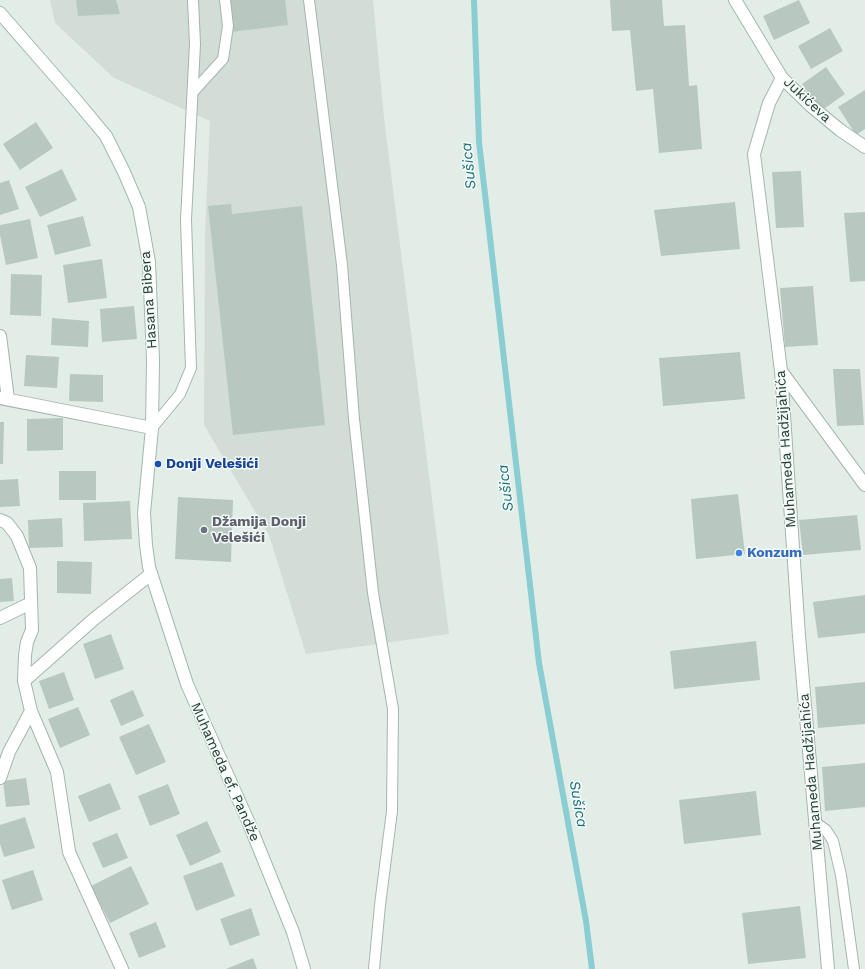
<!DOCTYPE html>
<meta charset="utf-8">
<style>
body{margin:0}
canvas{display:block;background:#e2ede7}
</style>
<canvas width="865" height="969"></canvas>
<script>
const ctx = document.querySelector('canvas').getContext('2d');
ctx.lineJoin = 'round';
function fillPath(path, color) { ctx.fillStyle = color; ctx.fill(path, 'evenodd'); }
const shape = rows => new Path2D(rows.map(r => 'M' + r).join(''));
function trace(path, color, width, dash) { ctx.strokeStyle = color; ctx.lineWidth = width; ctx.lineCap = dash ? 'butt' : 'round'; ctx.setLineDash(dash || []); ctx.stroke(path); }
function drawText(font, color, halo, rows, align = 'center') {
  ctx.font = font + ' "Work Sans",sans-serif'; ctx.lineWidth = 3; ctx.setLineDash([]); ctx.textBaseline = 'middle'; ctx.strokeStyle = halo; ctx.fillStyle = color; for (const [text, x, y, turn = 0] of rows) {
    ctx.save(); ctx.translate(x, y); ctx.rotate((+turn || 0) * Math.PI / 180); ctx.textAlign = isNaN(turn) ? turn : align; if (halo) ctx.strokeText(text, 0, 0); ctx.fillText(text, 0, 0); ctx.restore();
  }
}
fillPath(shape([
 [50,0,373,0,384,118,449,634,306,654,269,535,204,425,205,234,210,121,114,78,55,23]
]), '#d1ddd6');
trace(shape([
 [474,0,479,142,539,663,586,921,592,969]
]), '#8acdd2', 6);
fillPath(shape([
 [76,0,116,0,120,14,78,16],
 [229,0,285,0,288,25,231,32],
 [610,0,662,0,664,26,685,25,689,86,697,85,702,149,659,153,653,89,636,91,630,30,612,31],
 [799,0,810,23,774,40,763,16],
 [830,28,843,51,811,69,798,46],
 [826,67,845,94,821,111,802,84],
 [865,90,865,129,856,135,838,107],
 [36,122,53,148,20,170,3,144],
 [62,169,77,200,40,217,25,187],
 [801,171,804,227,776,228,772,172],
 [9,180,19,209,0,215,0,183],
 [735,202,740,249,661,256,654,210],
 [231,204,232,214,302,206,325,425,233,435,208,206],
 [865,212,865,281,850,282,844,213],
 [83,216,91,246,55,255,47,225],
 [30,219,38,258,6,265,0,235,0,225],
 [102,259,107,298,68,303,63,265],
 [11,274,42,275,41,316,10,315],
 [813,286,818,345,785,347,780,288],
 [134,306,137,339,102,342,100,309],
 [52,318,89,321,88,347,51,345],
 [740,352,745,399,663,406,659,358],
 [26,355,59,357,57,388,24,386],
 [833,369,860,369,864,425,837,426],
 [70,374,103,375,103,402,69,401],
 [63,418,63,450,27,451,27,419],
 [0,422,4,422,3,464,0,464],
 [59,471,96,471,96,500,59,500],
 [18,479,20,506,0,507,0,480],
 [738,494,745,554,696,559,691,499],
 [178,497,233,500,231,562,175,559],
 [130,501,132,539,84,541,83,503],
 [857,515,861,550,803,555,799,520],
 [62,518,63,547,29,548,28,520],
 [57,561,92,562,91,594,57,593],
 [12,578,14,601,0,602,0,579],
 [865,595,865,633,818,638,813,602],
 [111,634,124,669,95,679,83,644],
 [756,641,760,680,674,689,670,651],
 [64,672,74,700,49,709,39,681],
 [865,682,865,724,818,728,815,687],
 [133,690,144,716,121,726,110,700],
 [78,707,90,735,60,748,48,719],
 [149,724,166,762,136,775,119,737],
 [865,763,865,807,825,811,822,767],
 [26,778,30,805,6,807,3,781],
 [110,783,121,809,89,822,78,796],
 [168,784,180,814,150,826,138,796],
 [756,791,761,835,684,844,679,800],
 [25,817,35,848,4,857,0,844,0,825],
 [207,821,221,852,190,866,176,835],
 [117,833,128,858,103,868,92,843],
 [222,862,235,896,196,911,183,876],
 [131,866,149,904,110,923,91,886],
 [33,870,43,900,12,910,2,880],
 [800,906,806,958,748,964,742,913],
 [251,908,260,935,230,946,220,919],
 [156,922,166,947,139,958,129,933],
 [253,958,257,969,226,969]
]), '#b8c8c0');
const lane = shape([
 [309,0,342,265,354,419,373,593,393,709,392,811,380,905,374,969],
 [193,92,223,59,228,26,225,0],
 [152,428,180,394,191,368,186,220,195,44,193,0],
 [816,823,826,830,833,841,841,875,854,969]
]);
const street = shape([
 [782,78,769,103,754,154,781,371,799,636,828,969],
 [0,336,8,399],
 [781,371,865,485],
 [0,398,152,428],
 [0,520,7,523,17,536,30,568,32,630,27,642,25,655,24,681,31,711,57,772,69,852,122,969],
 [0,618,31,603],
 [24,681,94,619,151,574],
 [0,778,9,752,31,711]
]);
const secondary = shape([
 [735,0,782,78,811,106,840,130,865,147],
 [0,13,75,99,106,136,124,172,139,207,149,262,153,360,152,428,144,513,146,545,149,567,187,684,248,821,293,932,304,969]
]);
trace(lane, '#a5b5ae', 12);
trace(street, '#a5b5ae', 14);
trace(secondary, '#a1b9ae', 14);
trace(lane, '#fff', 10);
trace(street, '#fff', 12);
trace(secondary, '#fff', 12);
for (const [x, y, r, color] of [
 [158,464,4,"#1a4fb4"],
 [204,530,4,"#6b7280"],
 [739,553,4,"#3f7fe0"]
]) { const dot = new Path2D(); dot.arc(x, y, r, 0, 2 * Math.PI); ctx.fillStyle = color; ctx.fill(dot); trace(dot, '#f3f9f6', 1.5); }
drawText('14px', '#223e34', '#f3f9f6', [
 ["Jukićeva",807,100,43],
 ["Hasana Bibera",149,300,-94],
 ["Muhameda Hadžijahića",786,449,-94],
 ["Muhameda ef. Pandže",225,772,66],
 ["Muhameda Hadžijahića",811,772,-95]
]);
drawText('bold 14px', '#164399', '#f3f9f6', [
 ["Donji Velešići",166,464]
], 'left');
drawText('bold 14px', '#5b616d', '#f3f9f6', [
 ["Džamija Donji",212,522],
 ["Velešići",212,538]
], 'left');
drawText('bold 14px', '#366cbe', '#f3f9f6', [
 ["Konzum",747,553]
], 'left');
drawText('italic 15px', '#1b737b', '#f3f9f6', [
 ["Sušica",469,166,-96],
 ["Sušica",506,488,-97],
 ["Sušica",578,804,80]
]);
</script>
